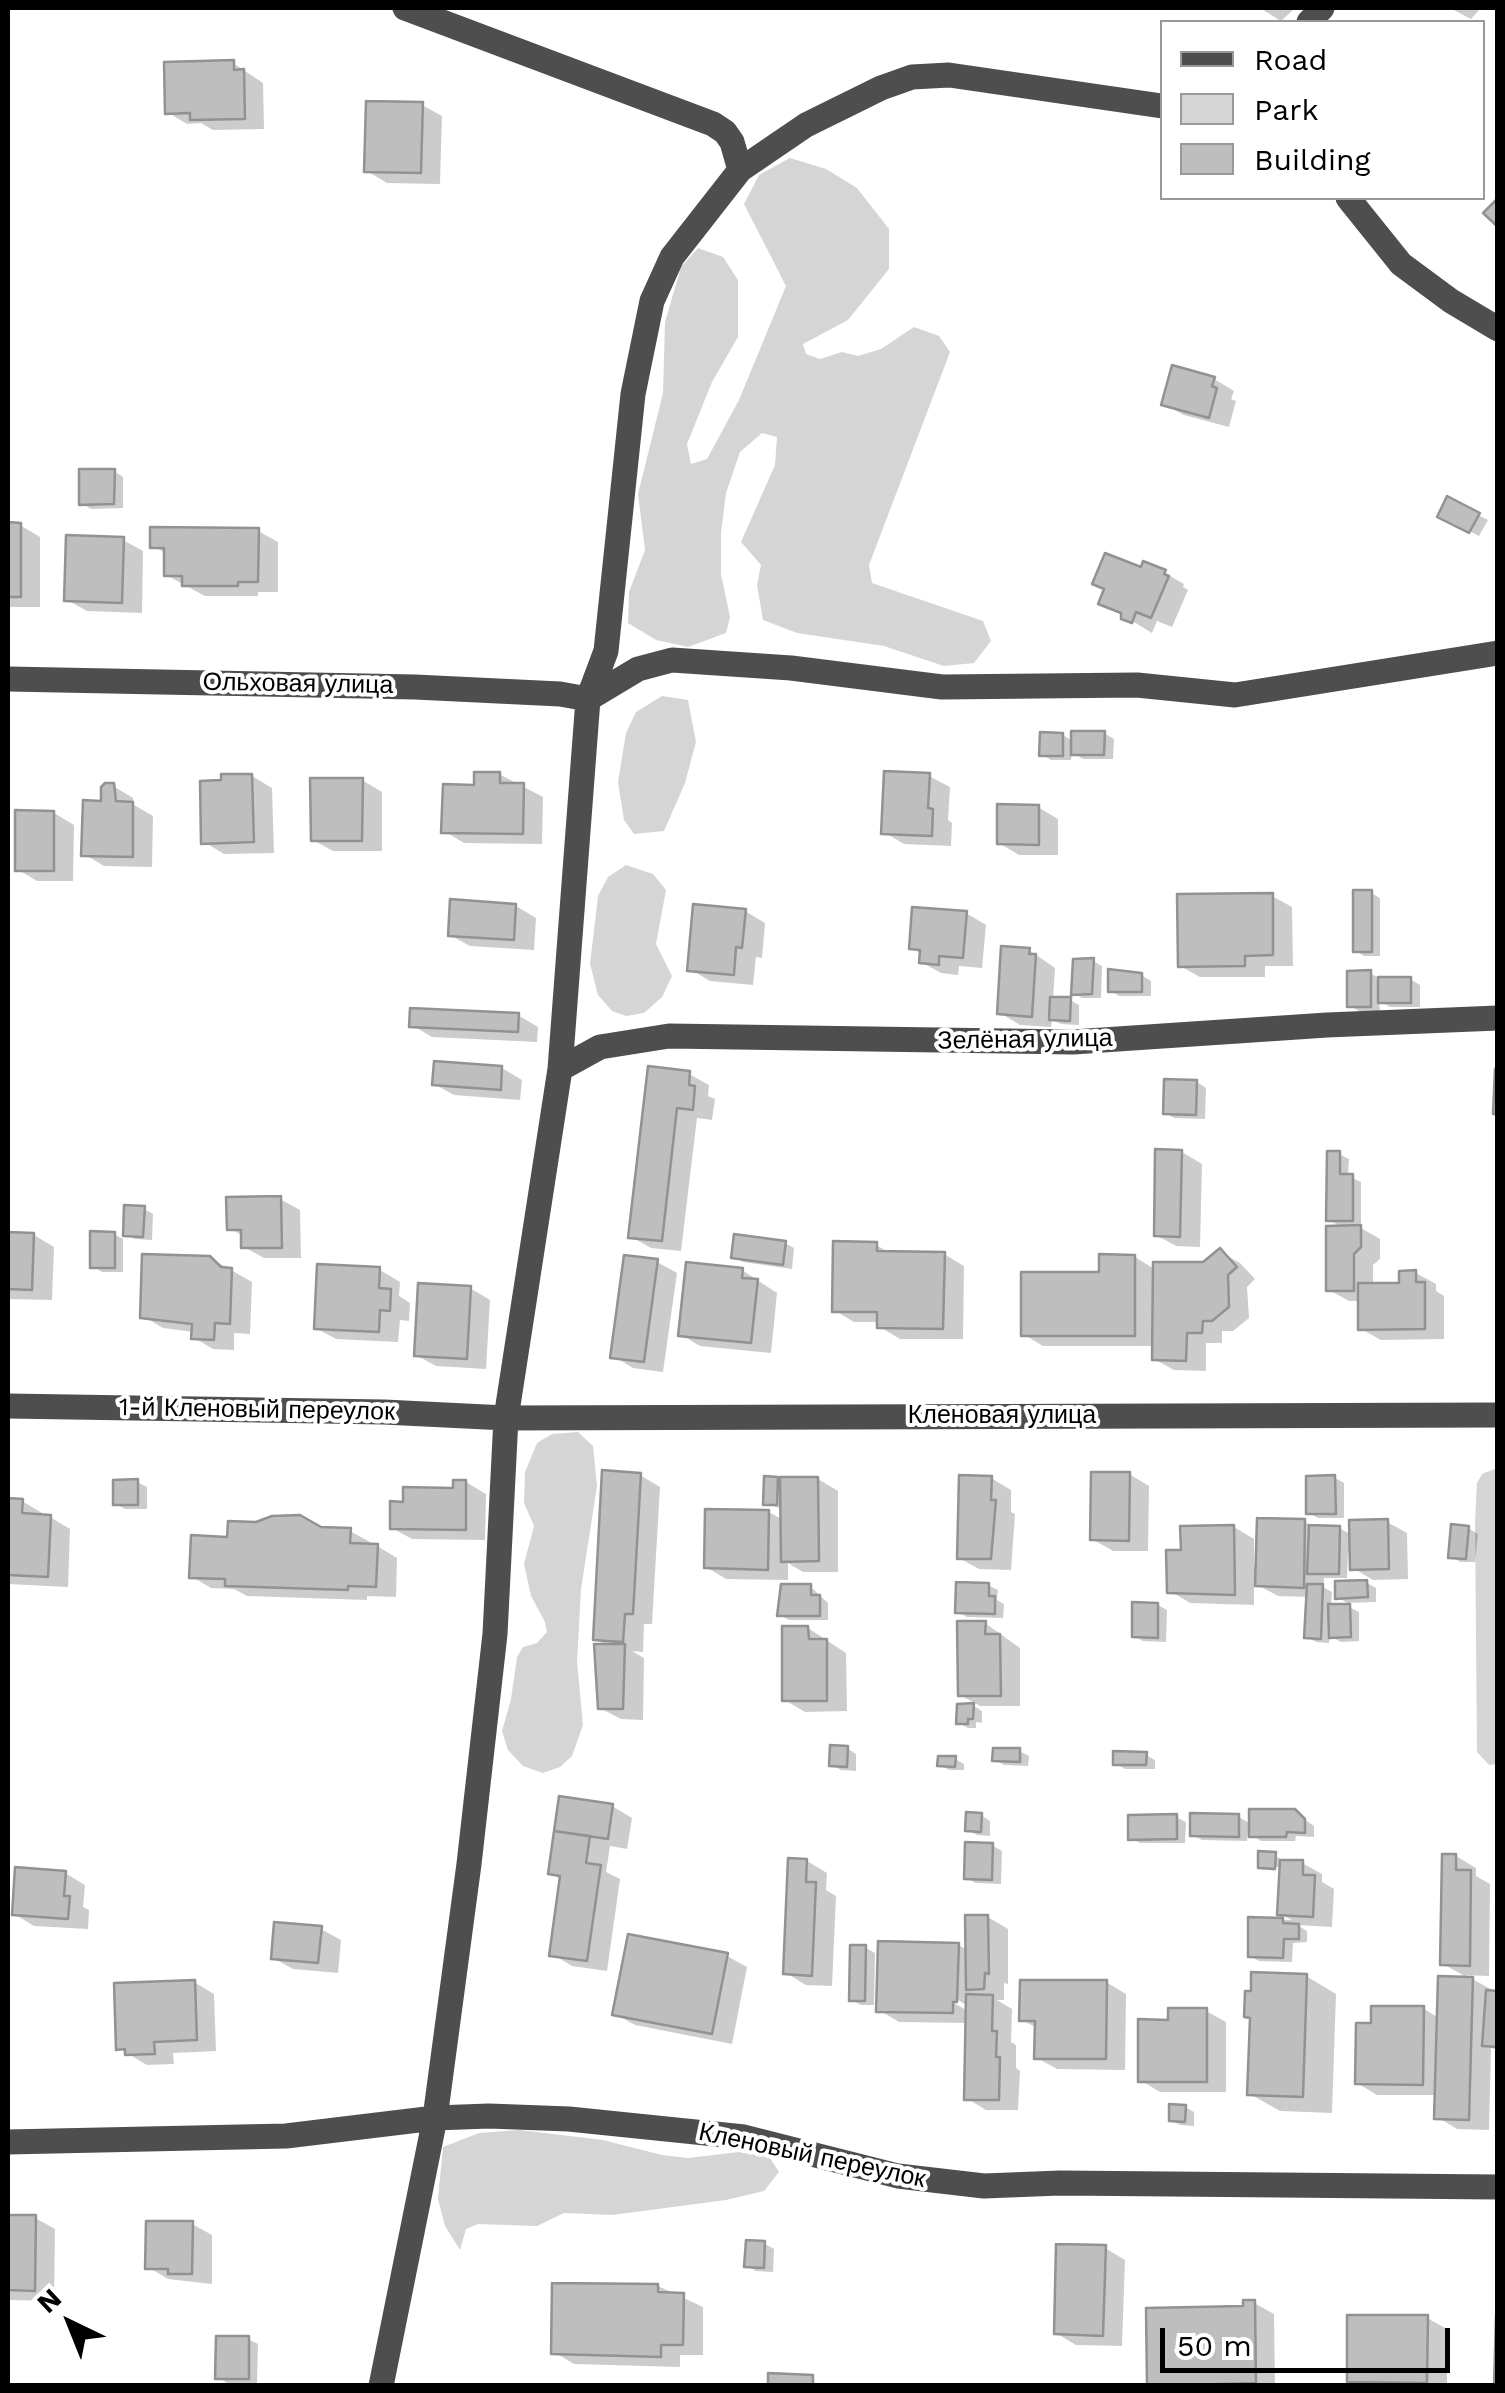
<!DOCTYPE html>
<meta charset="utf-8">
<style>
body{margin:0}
#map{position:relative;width:1505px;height:2393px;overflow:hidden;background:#fff;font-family:"Work Sans",sans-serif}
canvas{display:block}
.frame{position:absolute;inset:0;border:10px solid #000;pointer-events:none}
.legend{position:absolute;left:1160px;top:20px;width:325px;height:180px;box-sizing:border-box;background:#fff;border:2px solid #999;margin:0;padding:12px 18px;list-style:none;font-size:30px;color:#000}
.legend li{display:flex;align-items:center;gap:20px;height:50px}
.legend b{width:50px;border:2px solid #999}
.north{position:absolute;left:20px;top:2273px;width:100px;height:100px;-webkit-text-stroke:8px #fff;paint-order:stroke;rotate:317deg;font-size:28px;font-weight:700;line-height:40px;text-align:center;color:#000}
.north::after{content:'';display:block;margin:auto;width:35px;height:45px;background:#000;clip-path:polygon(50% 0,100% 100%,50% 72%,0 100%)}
.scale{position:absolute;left:1160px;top:2328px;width:290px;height:45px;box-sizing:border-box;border:5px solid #000;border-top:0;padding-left:12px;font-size:30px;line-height:35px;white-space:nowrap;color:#000;-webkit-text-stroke:8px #fff;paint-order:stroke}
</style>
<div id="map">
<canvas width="1505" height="2393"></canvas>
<div class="frame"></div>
<ul class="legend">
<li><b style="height:12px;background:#4e4e4e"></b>Road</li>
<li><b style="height:28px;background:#d5d5d5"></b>Park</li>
<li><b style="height:28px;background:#bebebe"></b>Building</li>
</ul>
<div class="north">N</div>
<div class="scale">50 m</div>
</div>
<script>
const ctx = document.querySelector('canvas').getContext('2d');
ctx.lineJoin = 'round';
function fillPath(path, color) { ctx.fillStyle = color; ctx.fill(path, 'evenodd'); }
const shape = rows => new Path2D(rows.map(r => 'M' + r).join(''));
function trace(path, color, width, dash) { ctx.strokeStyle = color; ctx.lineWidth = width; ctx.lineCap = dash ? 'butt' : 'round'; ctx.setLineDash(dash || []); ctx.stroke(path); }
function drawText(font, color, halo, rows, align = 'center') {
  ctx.font = font + ' "Work Sans",sans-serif'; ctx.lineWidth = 8; ctx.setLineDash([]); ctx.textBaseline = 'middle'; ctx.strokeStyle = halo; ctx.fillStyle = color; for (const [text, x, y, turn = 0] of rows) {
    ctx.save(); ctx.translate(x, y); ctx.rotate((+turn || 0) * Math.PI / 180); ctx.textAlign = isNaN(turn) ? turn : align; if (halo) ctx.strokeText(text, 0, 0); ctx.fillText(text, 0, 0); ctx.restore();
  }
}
fillPath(shape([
 [790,158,826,169,857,188,889,229,889,269,848,320,803,344,806,354,820,359,842,352,858,356,881,349,914,327,939,336,950,352,869,565,872,583,983,621,991,641,974,663,944,666,884,646,797,633,763,620,757,585,761,565,741,542,775,465,777,437,762,433,740,452,726,493,721,533,721,574,730,617,726,633,688,647,656,640,628,623,629,592,645,550,638,494,663,393,665,322,681,267,698,248,723,257,738,280,738,337,712,382,687,444,691,464,707,459,739,400,786,286,744,204,759,175],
 [662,696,688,700,696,742,685,783,664,831,634,834,624,820,618,782,626,733,636,712],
 [626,865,653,874,666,890,656,944,672,976,662,997,644,1013,626,1016,612,1011,598,995,590,964,598,896,608,877],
 [578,1432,593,1446,597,1486,581,1589,577,1662,583,1725,572,1756,560,1767,543,1773,523,1766,508,1750,502,1731,511,1699,517,1657,523,1647,537,1643,547,1632,545,1622,531,1596,524,1564,534,1526,524,1503,525,1472,537,1443,552,1434],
 [1497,1468,1498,1764,1489,1765,1477,1752,1475,1522,1477,1483,1482,1474],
 [519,2130,603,2140,662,2155,688,2158,739,2152,768,2155,779,2172,764,2191,726,2200,612,2215,564,2213,537,2226,478,2224,466,2229,460,2250,445,2226,438,2199,443,2147,479,2133]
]), '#d5d5d5');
fillPath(shape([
 [1260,8,1295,8,1281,21],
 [1450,8,1481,8,1471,19],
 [233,63,263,83,264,129,213,130,201,123,187,124,167,112],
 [422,105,442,116,440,184,387,183,367,171],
 [1214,379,1234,391,1231,399,1236,401,1229,427,1184,415,1164,404],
 [114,471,123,477,123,508,91,509,81,503],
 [1448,500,1488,520,1479,536,1450,521],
 [8,525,20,525,40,537,40,607,8,607],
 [258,531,278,542,278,592,258,592,258,596,205,596,166,575,167,554,153,546],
 [123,540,143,551,142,613,87,611,67,600],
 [1142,570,1165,573,1184,584,1183,587,1188,590,1172,627,1157,621,1152,633,1101,602],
 [1104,733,1114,739,1113,759,1083,759,1072,753,1071,760,1051,760,1041,754,1063,735,1073,741],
 [499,774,543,797,542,844,464,843,444,831,476,787],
 [252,776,272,788,274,853,224,854,204,842],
 [929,776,950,787,948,820,952,823,951,846,904,844,884,832],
 [362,780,382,792,382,851,333,851,313,840],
 [113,786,133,798,134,805,153,816,152,867,104,866,84,854,103,803],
 [1038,807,1058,819,1058,855,1019,855,999,843],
 [54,813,74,825,73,881,37,881,17,869],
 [1371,893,1380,898,1380,956,1364,956,1355,950],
 [1272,896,1292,907,1293,966,1265,966,1265,977,1200,977,1180,966],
 [516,906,536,918,534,950,470,946,450,935],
 [745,911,765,923,762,958,756,957,753,985,710,981,690,969],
 [966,913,986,925,982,968,959,966,958,975,941,973,921,962,922,954,911,948],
 [1029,950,1055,968,1053,999,1070,1000,1079,1005,1079,1025,1061,1024,1052,1019,1051,1027,1020,1025,1000,1013],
 [1093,961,1102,966,1101,998,1082,998,1073,993],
 [1370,973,1379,978,1410,979,1420,985,1420,1007,1390,1007,1379,1000,1380,1011,1359,1011,1350,1006],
 [1141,975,1151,981,1151,996,1119,996,1110,990],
 [518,1015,538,1027,537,1042,432,1037,412,1025],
 [502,1068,522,1080,520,1100,454,1095,434,1084],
 [689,1074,709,1085,708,1096,715,1099,712,1120,697,1118,681,1251,651,1248,630,1236],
 [1197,1082,1206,1088,1205,1119,1174,1118,1165,1113],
 [1182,1152,1202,1164,1200,1247,1176,1246,1156,1235],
 [1339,1154,1349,1159,1348,1176,1361,1182,1361,1228,1380,1239,1380,1259,1373,1265,1373,1285,1402,1286,1416,1273,1436,1284,1436,1291,1444,1296,1444,1339,1381,1340,1361,1329,1360,1301,1349,1301,1329,1290,1343,1228,1329,1220],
 [280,1199,300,1210,301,1258,264,1258,244,1247,244,1237,230,1228],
 [144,1209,153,1214,152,1240,135,1239,125,1234],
 [8,1234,34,1235,54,1247,52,1300,8,1299],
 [114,1234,123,1239,123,1272,102,1272,93,1266],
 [785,1243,794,1248,792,1269,743,1262,734,1257],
 [876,1245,892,1254,944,1254,964,1266,963,1339,900,1339,880,1327,880,1322,854,1322,834,1310],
 [1220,1252,1240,1263,1255,1279,1247,1287,1249,1318,1233,1331,1222,1331,1222,1343,1206,1343,1206,1371,1174,1370,1154,1359,1155,1346,1043,1346,1023,1334,1102,1274,1135,1257,1156,1270,1209,1263],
 [210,1258,252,1282,250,1334,234,1333,234,1350,213,1349,193,1337,194,1332,163,1328,143,1316],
 [657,1262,677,1273,663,1372,633,1368,613,1356],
 [380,1270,400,1282,399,1296,410,1303,409,1321,400,1320,398,1342,336,1339,316,1328],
 [742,1270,777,1293,771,1353,700,1346,680,1334],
 [470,1288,490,1300,486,1369,436,1366,416,1355],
 [1129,1474,1149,1486,1148,1551,1113,1551,1092,1539],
 [640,1475,660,1487,652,1624,644,1624,643,1652,632,1651,644,1658,643,1720,621,1719,600,1708,608,1646,595,1639],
 [991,1478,1011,1490,1011,1512,1015,1514,1011,1570,979,1569,959,1558],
 [1335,1478,1344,1483,1344,1518,1318,1518,1309,1513],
 [777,1479,782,1482,818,1479,838,1491,838,1572,803,1572,788,1563,788,1580,726,1579,706,1567,769,1512,783,1520,783,1509,766,1504],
 [137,1482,147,1487,147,1509,125,1509,116,1504],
 [466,1482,486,1494,485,1540,412,1539,392,1528,406,1504,456,1490],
 [8,1499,22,1501,42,1513,42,1517,50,1517,70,1529,68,1587,8,1584],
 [1305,1522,1314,1527,1339,1528,1352,1535,1387,1522,1407,1533,1408,1579,1373,1580,1353,1568,1352,1552,1348,1552,1347,1578,1324,1578,1323,1587,1332,1592,1331,1607,1349,1607,1359,1612,1359,1641,1341,1642,1330,1636,1329,1643,1316,1642,1306,1636,1309,1597,1278,1596,1254,1583,1254,1605,1190,1603,1170,1591,1183,1553,1234,1527,1254,1539,1254,1566,1258,1566],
 [256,1524,350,1531,370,1542,370,1546,377,1546,397,1558,396,1597,367,1596,367,1600,247,1596,234,1589,211,1588,191,1576,229,1539],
 [1468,1528,1478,1534,1475,1562,1460,1562,1451,1556],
 [1367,1583,1376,1588,1376,1602,1347,1603,1338,1597],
 [988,1585,998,1590,997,1600,1004,1604,1003,1618,967,1617,958,1612],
 [811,1587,828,1603,828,1620,789,1620,780,1615],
 [1158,1605,1167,1610,1166,1642,1143,1641,1134,1636],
 [985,1623,1020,1648,1020,1706,974,1706,982,1711,982,1723,976,1722,976,1728,968,1728,959,1723,959,1706,980,1706,960,1695],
 [808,1628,846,1653,847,1711,805,1712,785,1700],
 [847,1748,856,1754,856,1771,841,1770,832,1765],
 [1019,1751,1029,1756,1028,1766,1004,1765,995,1760],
 [1146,1755,1155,1760,1155,1769,1125,1769,1115,1763],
 [955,1759,964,1764,964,1770,949,1770,940,1764],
 [612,1806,632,1818,627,1849,610,1846,606,1872,620,1879,607,1971,572,1966,552,1954,562,1880,550,1873],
 [1294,1812,1314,1826,1314,1837,1296,1836,1295,1841,1261,1841,1248,1833,1247,1841,1202,1840,1193,1835,1239,1817,1251,1824],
 [981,1815,990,1821,990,1836,977,1835,968,1830],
 [1176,1817,1186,1822,1185,1843,1140,1843,1131,1838],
 [992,1845,1002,1851,1001,1884,976,1883,966,1878],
 [1261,1854,1275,1855,1284,1862,1302,1863,1322,1874,1322,1882,1334,1889,1332,1927,1297,1925,1307,1931,1307,1942,1293,1943,1292,1962,1259,1961,1250,1956,1251,1919,1292,1920,1280,1914,1282,1870,1266,1860,1263,1865,1276,1872,1261,1867],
 [1456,1856,1476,1868,1476,1876,1490,1884,1489,1976,1465,1975,1498,1993,1498,2050,1491,2048,1489,2130,1457,2129,1437,2117,1437,2095,1377,2095,1357,2083,1373,2025,1424,2009,1439,2018,1470,1979,1443,1964],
 [807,1861,827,1873,826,1890,836,1896,832,1986,806,1985,786,1973],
 [65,1873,85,1885,83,1907,89,1910,88,1929,34,1926,14,1914],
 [988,1917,1008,1929,1008,1984,1004,1983,1004,2000,997,2000,1012,2009,1011,2042,1016,2045,1016,2068,1020,2071,1018,2110,986,2110,966,2098,968,2023,899,2022,879,2010,958,1945,968,1950],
 [948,1994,968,2006,968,2011,945,1998],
 [321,1929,341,1940,338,1973,293,1969,273,1958],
 [866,1948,875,1953,874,2005,861,2005,851,2000],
 [727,1956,747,1967,732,2044,635,2025,615,2014],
 [1306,1976,1336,1994,1332,2113,1280,2111,1250,2094],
 [194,1982,214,1994,216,2051,173,2053,174,2064,147,2065,118,2048],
 [1106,1982,1126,1994,1125,2070,1057,2069,1037,2058,1037,2028,1022,2020],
 [1206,2011,1226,2022,1226,2092,1160,2092,1140,2080,1171,2022],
 [1185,2107,1194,2112,1194,2126,1180,2125,1171,2120],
 [8,2217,35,2218,55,2229,54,2301,8,2300],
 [192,2224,212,2235,212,2284,168,2279,148,2267],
 [765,2244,774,2249,773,2272,756,2271,747,2266],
 [1105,2248,1125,2260,1122,2346,1076,2345,1056,2333],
 [658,2286,703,2307,703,2355,680,2355,680,2367,574,2364,554,2352],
 [1254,2303,1274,2314,1275,2386,1150,2386],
 [1427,2318,1447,2329,1447,2386,1358,2386,1349,2380],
 [248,2339,258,2344,257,2383,227,2383,218,2377]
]), '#0003');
const building = shape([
 [234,60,234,70,244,69,245,119,190,120,190,113,165,114,164,62,234,60],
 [366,101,423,102,421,173,364,172,366,101],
 [1498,198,1498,227,1483,213,1498,198],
 [1172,365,1215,377,1212,386,1217,388,1209,418,1161,405,1172,365],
 [79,469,115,469,114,504,79,505,79,469],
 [1447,496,1480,513,1469,533,1437,517,1447,496],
 [8,522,21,523,21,597,8,597,8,522],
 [150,527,259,528,258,582,238,582,238,586,182,586,182,576,164,576,164,548,150,548,150,527],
 [66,535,124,537,122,603,64,601,66,535],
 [1105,553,1141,567,1143,561,1166,570,1164,574,1169,576,1151,618,1136,612,1132,623,1121,619,1121,613,1098,604,1104,589,1092,584,1105,553],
 [1071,731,1105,731,1104,755,1071,755,1071,731],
 [1040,732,1063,733,1063,756,1039,756,1040,732],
 [884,771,930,773,928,808,933,809,932,836,881,834,884,771],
 [474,772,500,772,500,783,524,783,523,834,441,833,443,784,474,785,474,772],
 [221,774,252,774,254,842,201,844,200,781,221,780,221,774],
 [310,778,363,778,362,841,311,841,310,778],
 [105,783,114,783,116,801,133,802,133,857,81,856,83,800,101,801,101,787,105,783],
 [997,804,1039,805,1039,845,997,844,997,804],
 [15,810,54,811,54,871,15,871,15,810],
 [1353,890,1372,890,1372,952,1353,952,1353,890],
 [1273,893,1273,955,1245,956,1245,966,1178,967,1177,894,1273,893],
 [450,899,516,904,514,940,448,936,450,899],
 [693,904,746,909,742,948,736,947,734,975,687,971,693,904],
 [912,907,967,911,963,958,939,956,939,965,919,963,920,950,909,949,912,907],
 [1001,946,1030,948,1029,954,1036,954,1032,1017,997,1014,1001,946],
 [1094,958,1092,994,1071,995,1073,959,1094,958],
 [1108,969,1142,973,1142,992,1108,992,1108,969],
 [1371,970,1371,1007,1347,1007,1347,971,1371,970],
 [1378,977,1411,977,1411,1003,1378,1003,1378,977],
 [1050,997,1071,997,1070,1021,1049,1020,1050,997],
 [410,1008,519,1013,518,1032,409,1027,410,1008],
 [434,1061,502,1066,501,1090,432,1085,434,1061],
 [648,1066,690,1071,689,1085,695,1086,693,1110,677,1108,662,1241,628,1238,648,1066],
 [1495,1069,1498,1069,1498,1114,1493,1114,1495,1069],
 [1164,1079,1197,1080,1196,1115,1163,1114,1164,1079],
 [1155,1149,1182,1150,1180,1237,1154,1236,1155,1149],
 [1327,1151,1340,1151,1340,1174,1353,1174,1353,1221,1326,1221,1327,1151],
 [281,1196,282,1248,241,1248,241,1230,227,1230,226,1197,281,1196],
 [124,1205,145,1206,143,1237,123,1236,124,1205],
 [1361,1225,1361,1247,1354,1254,1354,1291,1326,1291,1326,1226,1361,1225],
 [90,1231,115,1232,115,1268,90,1268,90,1231],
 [8,1232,34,1233,32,1290,8,1289,8,1232],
 [734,1234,786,1241,783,1265,731,1258,734,1234],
 [833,1241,877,1242,877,1251,945,1252,943,1329,877,1328,877,1312,832,1312,833,1241],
 [1220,1248,1237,1267,1228,1275,1229,1307,1212,1321,1203,1321,1202,1333,1187,1333,1186,1361,1152,1360,1153,1262,1203,1262,1220,1248],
 [142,1254,210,1256,221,1267,232,1268,230,1324,215,1323,214,1340,191,1339,192,1324,140,1318,142,1254],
 [1099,1254,1135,1255,1135,1336,1021,1336,1021,1272,1099,1272,1099,1254],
 [624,1255,658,1259,644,1362,610,1358,624,1255],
 [686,1262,743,1268,742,1278,758,1279,751,1343,678,1336,686,1262],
 [317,1264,380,1267,379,1288,391,1289,390,1311,380,1310,379,1332,314,1329,317,1264],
 [1416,1270,1416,1282,1425,1282,1425,1329,1358,1330,1358,1283,1399,1283,1399,1271,1416,1270],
 [418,1283,471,1286,467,1359,414,1356,418,1283],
 [602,1470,641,1473,633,1614,625,1614,623,1642,593,1640,602,1470],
 [1091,1472,1130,1472,1129,1541,1090,1540,1091,1472],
 [959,1475,992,1476,991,1500,996,1500,991,1559,957,1559,959,1475],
 [1335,1475,1336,1514,1306,1514,1306,1476,1335,1475],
 [764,1476,778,1477,777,1505,763,1505,764,1476],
 [780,1477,818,1477,819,1561,781,1562,780,1477],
 [138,1479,138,1505,113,1505,113,1480,138,1479],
 [453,1480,466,1480,466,1530,390,1529,390,1501,403,1502,403,1487,453,1488,453,1480],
 [8,1498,23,1499,22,1513,51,1515,48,1577,8,1575,8,1498],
 [705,1509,769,1510,768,1570,704,1568,705,1509],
 [300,1515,321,1527,351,1528,350,1543,378,1544,376,1587,348,1586,348,1590,225,1586,225,1579,189,1578,191,1535,227,1537,228,1521,256,1522,272,1516,300,1515],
 [1257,1518,1305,1519,1304,1588,1255,1586,1257,1518],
 [1388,1519,1389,1569,1350,1570,1349,1520,1388,1519],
 [1451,1524,1469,1526,1466,1559,1448,1558,1451,1524],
 [1234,1525,1235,1595,1167,1593,1166,1550,1181,1550,1180,1526,1234,1525],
 [1309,1525,1340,1526,1339,1574,1307,1574,1309,1525],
 [1367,1580,1368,1597,1335,1599,1335,1581,1367,1580],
 [956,1582,989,1583,989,1596,995,1596,995,1614,955,1613,956,1582],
 [781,1584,811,1584,811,1595,820,1595,820,1616,777,1616,781,1584],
 [1307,1584,1323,1584,1321,1639,1304,1638,1307,1584],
 [1132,1602,1158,1603,1158,1638,1132,1637,1132,1602],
 [1328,1604,1350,1604,1351,1637,1329,1638,1328,1604],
 [957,1621,986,1621,985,1634,1000,1634,1001,1696,958,1696,957,1621],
 [782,1626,808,1626,809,1639,827,1639,827,1701,782,1701,782,1626],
 [594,1644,625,1644,623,1709,598,1709,594,1644],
 [974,1703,973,1719,968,1719,968,1724,956,1724,957,1704,974,1703],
 [830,1745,848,1746,847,1767,829,1766,830,1745],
 [993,1748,1020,1748,1020,1762,992,1761,993,1748],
 [1113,1751,1147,1752,1146,1765,1113,1765,1113,1751],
 [938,1756,956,1756,955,1767,937,1766,938,1756],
 [559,1796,613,1804,608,1839,554,1831,559,1796],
 [1249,1809,1295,1809,1305,1819,1305,1833,1287,1832,1286,1837,1249,1837,1249,1809],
 [966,1812,982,1813,981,1832,965,1831,966,1812],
 [1190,1813,1239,1814,1239,1837,1190,1836,1190,1813],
 [1177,1814,1177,1839,1128,1840,1128,1815,1177,1814],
 [554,1831,590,1836,586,1863,601,1865,587,1961,549,1956,560,1876,548,1874,554,1831],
 [965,1842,993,1843,992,1880,964,1879,965,1842],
 [1258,1851,1276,1852,1275,1869,1258,1868,1258,1851],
 [1442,1854,1456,1854,1456,1870,1471,1870,1470,1966,1440,1965,1442,1854],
 [788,1858,807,1859,806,1882,816,1882,812,1976,783,1974,788,1858],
 [1280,1860,1303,1860,1303,1875,1315,1875,1313,1917,1277,1915,1280,1860],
 [15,1867,66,1871,64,1896,70,1896,68,1919,12,1915,15,1867],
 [965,1915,988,1915,989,1974,985,1973,984,1989,966,1990,965,1915],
 [1248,1917,1283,1918,1283,1923,1299,1924,1299,1939,1284,1939,1283,1958,1248,1957,1248,1917],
 [274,1922,322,1926,318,1963,271,1959,274,1922],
 [628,1934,728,1953,712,2034,612,2015,628,1934],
 [878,1941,959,1943,957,2002,953,2002,953,2013,876,2012,878,1941],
 [850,1945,866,1945,865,2001,849,2001,850,1945],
 [1251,1972,1307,1974,1303,2097,1247,2095,1250,2018,1244,2017,1245,1991,1251,1991,1251,1972],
 [1438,1976,1473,1977,1469,2120,1434,2119,1438,1976],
 [195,1980,197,2040,154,2042,155,2054,125,2055,125,2049,116,2050,114,1983,195,1980],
 [1020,1980,1107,1980,1106,2059,1034,2059,1035,2021,1019,2021,1020,1980],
 [1486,1990,1498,1991,1498,2047,1482,2046,1486,1990],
 [966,1994,993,1995,992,2031,997,2031,996,2057,1000,2057,999,2100,964,2100,966,1994],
 [1371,2006,1424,2006,1423,2085,1355,2084,1356,2023,1371,2023,1371,2006],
 [1168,2008,1207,2008,1207,2082,1138,2082,1138,2019,1168,2020,1168,2008],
 [1169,2104,1186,2105,1185,2122,1169,2121,1169,2104],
 [8,2215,36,2215,35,2291,8,2290,8,2215],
 [146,2221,193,2221,192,2274,168,2274,168,2269,145,2269,146,2221],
 [746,2240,765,2241,764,2268,744,2267,746,2240],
 [1056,2244,1106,2245,1103,2336,1054,2334,1056,2244],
 [552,2283,658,2284,658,2292,684,2293,683,2345,661,2345,661,2357,551,2354,552,2283],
 [1243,2300,1255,2300,1256,2383,1147,2386,1146,2308,1243,2306,1243,2300],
 [1347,2315,1428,2315,1427,2383,1347,2382,1347,2315],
 [1496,2316,1498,2386,1494,2386,1496,2316],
 [216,2336,249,2336,249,2379,215,2379,216,2336],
 [768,2373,813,2375,813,2386,768,2386,768,2373]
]);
fillPath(building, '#bebebe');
trace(building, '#929292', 2.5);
trace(shape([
 [405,8,713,124,725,132,732,142,740,170],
 [1309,22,1322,8],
 [1348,198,1401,264,1451,301,1498,329],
 [8,679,415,687,560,694,588,699,638,669,672,660,791,668,942,687,1137,685,1235,695,1498,653],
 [560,1069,600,1047,669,1036,1073,1042,1327,1025,1498,1018],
 [8,1406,384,1412,506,1418,1498,1415],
 [8,2142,286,2136,435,2118,489,2116,569,2119,744,2137,898,2176,984,2186,1060,2183,1498,2187],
 [381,2386,435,2118,469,1864,495,1634,506,1418,560,1069,588,699,606,651,633,394,652,301,672,257,740,170,806,125,881,88,912,77,949,75,1162,106]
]), '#4e4e4e', 25);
drawText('25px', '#000', '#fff', [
 ["Ольховая улица",298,684,1],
 ["Зелёная улица",1025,1040,-1],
 ["1-й Кленовый переулок",257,1410,1],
 ["Кленовая улица",1002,1416],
 ["Кленовый переулок",812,2156,12]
]);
</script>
